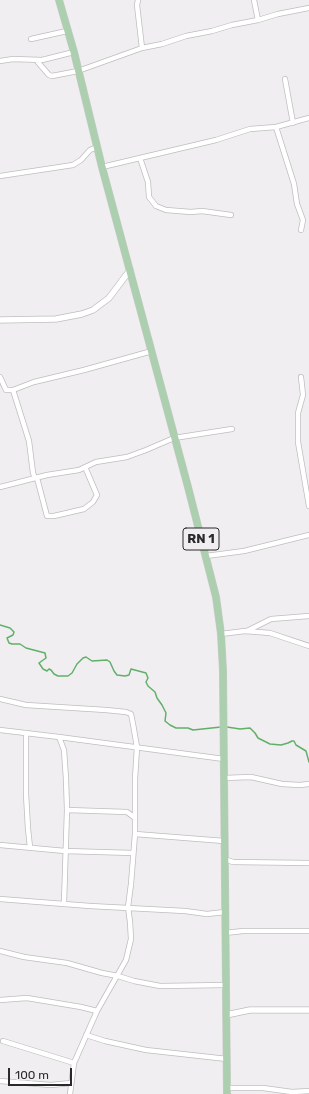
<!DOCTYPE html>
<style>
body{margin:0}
#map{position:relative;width:309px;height:1094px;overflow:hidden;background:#f1eef1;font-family:Rubik,sans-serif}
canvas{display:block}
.scale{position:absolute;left:8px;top:1068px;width:64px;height:18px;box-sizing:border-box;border:2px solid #2b2a2b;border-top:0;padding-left:5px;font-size:12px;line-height:14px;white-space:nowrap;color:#2b2a2b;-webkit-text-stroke:3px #f1eef1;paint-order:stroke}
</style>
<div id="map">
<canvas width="309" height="1094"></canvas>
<div class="scale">100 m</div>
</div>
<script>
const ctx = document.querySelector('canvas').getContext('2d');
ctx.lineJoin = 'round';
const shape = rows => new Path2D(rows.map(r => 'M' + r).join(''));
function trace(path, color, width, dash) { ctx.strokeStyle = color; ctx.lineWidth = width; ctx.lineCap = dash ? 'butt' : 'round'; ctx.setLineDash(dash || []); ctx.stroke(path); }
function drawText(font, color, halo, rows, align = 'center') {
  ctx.font = font + ' Rubik,sans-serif'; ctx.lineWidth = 3; ctx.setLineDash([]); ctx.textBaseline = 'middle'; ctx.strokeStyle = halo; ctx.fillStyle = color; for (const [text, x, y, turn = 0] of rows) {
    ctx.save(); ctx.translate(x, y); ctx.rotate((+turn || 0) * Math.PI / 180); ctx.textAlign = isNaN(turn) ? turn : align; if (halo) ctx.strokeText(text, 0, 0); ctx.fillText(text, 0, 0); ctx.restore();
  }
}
trace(shape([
 [0,625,10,628,14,632,13,635,7,638,9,643,12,644,20,644,26,648,45,653,46,658,39,663,43,669,47,671,49,669,51,670,54,674,58,676,68,676,72,673,77,664,83,658,86,657,92,661,107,660,110,662,114,671,117,675,125,676,129,675,131,669,146,673,148,678,146,682,148,686,155,692,157,698,162,705,166,713,165,721,170,725,176,728,188,728,193,730,221,727],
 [227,727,240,729,250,728,255,733,258,738,270,744,281,745,288,743,292,741,294,741,296,745,306,751,309,762]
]), '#61b06a', 1.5);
const minor = shape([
 [138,0,137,5,142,48],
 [254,0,258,20],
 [31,39,67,31],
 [36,60,49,75,52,76,78,71,142,48,162,44,186,36,212,31,232,25,258,20,278,14,309,8],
 [0,61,13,59,42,60,74,52],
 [285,79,293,123],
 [276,127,294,184,297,204,303,220,301,230],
 [140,158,148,182,149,197,156,206,166,210,191,212,202,211,231,215],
 [102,167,216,140,250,129,276,127,309,118],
 [0,176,73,165,81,160,90,150,97,147],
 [0,377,6,390,13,390,34,382,84,370,152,351],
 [301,377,303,395,298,413,298,442,309,506],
 [13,390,29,441,33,473,35,478],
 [37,478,47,516,54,516,84,509,93,502,97,495,85,467],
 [0,487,47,475,79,470,96,462,127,457,146,450,174,438,232,429],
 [206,556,244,551,309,535],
 [247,631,271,619,309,616],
 [221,634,245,631,270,633,309,646],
 [0,699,26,705,106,710,126,712,131,714,133,724,137,747,135,779,135,834,131,884,128,907,130,922,131,939,126,960,97,1011,74,1063,70,1094],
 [0,730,59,737,224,759],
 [26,733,26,794,28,829,30,847],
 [59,737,64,750,66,779,67,810,64,903],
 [224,778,251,777,282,784,300,785,309,784],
 [67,810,127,812,135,818],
 [135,834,224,841],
 [0,845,65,851,133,853],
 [224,859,233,862,309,863],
 [0,899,90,906,185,911,207,914,225,912],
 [225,933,243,931,309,931],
 [0,951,24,957,67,963,102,973,118,976,134,981,160,986,226,985],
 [0,1000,27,998,81,1007,97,1011],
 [86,1035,105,1041,146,1050,227,1059],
 [3,1041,74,1063],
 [0,1081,51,1085,71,1083],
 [227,1088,263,1088,292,1092,309,1091]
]);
const tertiary = shape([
 [0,320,56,319,82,314,93,310,109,298,130,270],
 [226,1015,250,1010,309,1010]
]);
const primary = shape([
 [59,0,74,52,102,167,188,487,216,597,221,634,223,671,227,1094]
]);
trace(minor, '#bfbdbf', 6);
trace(tertiary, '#bfbdbf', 7);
trace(primary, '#ccc', 8);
trace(minor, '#fff', 4.5);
trace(tertiary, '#fff', 5.5);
trace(primary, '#accfaf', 7);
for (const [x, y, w] of [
 [201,539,36]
]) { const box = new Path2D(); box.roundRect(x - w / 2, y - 11, w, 22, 3); ctx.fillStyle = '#f1eef1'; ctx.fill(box); trace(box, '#2b2a2b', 1); }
drawText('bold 13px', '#2b2a2b', null, [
 ["RN 1",201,539]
]);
</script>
